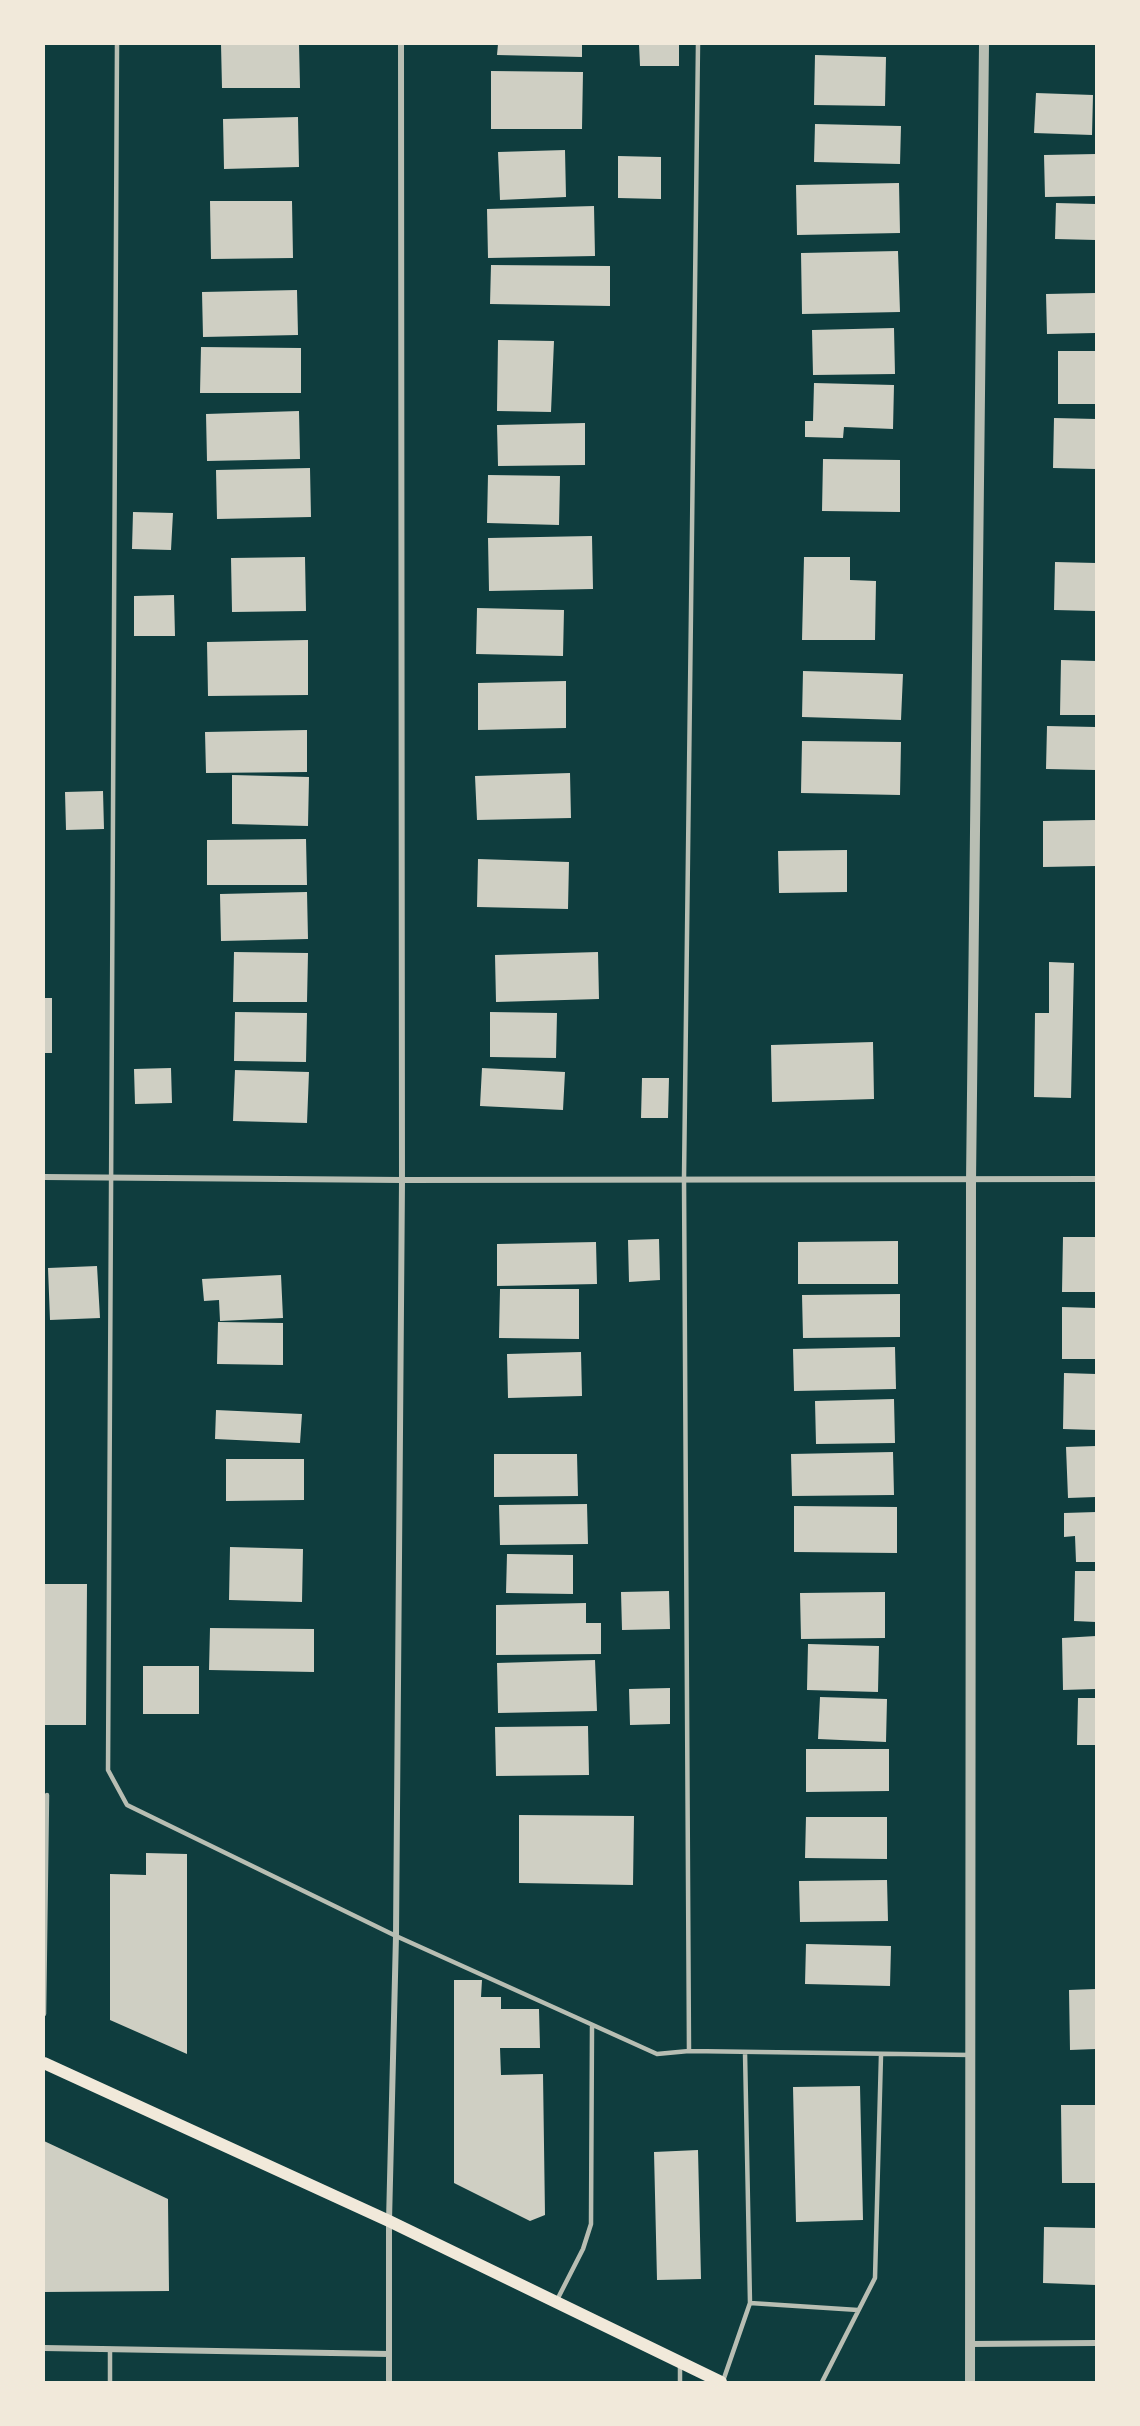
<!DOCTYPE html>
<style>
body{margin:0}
#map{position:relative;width:1140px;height:2426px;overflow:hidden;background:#0f3d3e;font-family:"PT Sans",sans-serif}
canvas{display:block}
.frame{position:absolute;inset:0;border:45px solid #f1e9da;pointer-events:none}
</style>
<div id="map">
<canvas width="1140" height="2426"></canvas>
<div class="frame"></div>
</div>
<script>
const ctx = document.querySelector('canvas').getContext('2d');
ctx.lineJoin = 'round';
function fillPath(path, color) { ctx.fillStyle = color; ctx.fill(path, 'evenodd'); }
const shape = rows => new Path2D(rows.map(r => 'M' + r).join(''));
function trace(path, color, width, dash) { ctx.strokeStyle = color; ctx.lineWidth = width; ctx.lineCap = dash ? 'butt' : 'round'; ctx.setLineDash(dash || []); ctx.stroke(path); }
fillPath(shape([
 [221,44,299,44,300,88,222,88],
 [498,44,582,44,582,57,497,55],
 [639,44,679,44,679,66,640,66],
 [815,55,886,57,885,106,814,105],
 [491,71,583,72,582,129,491,129],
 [1036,93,1093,95,1092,135,1034,133],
 [298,117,299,167,224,169,223,119],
 [815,124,901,126,900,164,814,162],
 [565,150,566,197,500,200,498,152],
 [1096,154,1096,196,1045,197,1044,155],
 [618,156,661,157,661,199,618,198],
 [899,183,900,233,797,235,796,185],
 [210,201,292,201,293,258,211,259],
 [1056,203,1096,204,1096,240,1055,239],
 [594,206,595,256,488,258,487,209],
 [898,251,900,312,802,314,801,253],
 [491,265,610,266,610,306,490,304],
 [297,290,298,335,203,337,202,292],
 [1096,293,1096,333,1047,334,1046,294],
 [894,328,895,374,813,375,812,330],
 [498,340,554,341,551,412,497,411],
 [201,347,301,348,301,393,200,393],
 [1058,351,1096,351,1096,404,1058,404],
 [814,383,894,385,893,429,844,427,843,438,805,437,805,421,813,421],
 [299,411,300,459,207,461,206,414],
 [1054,418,1096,419,1096,469,1053,468],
 [585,423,585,465,498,466,497,425],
 [823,459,900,460,900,512,822,511],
 [310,468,311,517,217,519,216,470],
 [488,475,560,476,559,525,487,523],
 [133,512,173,513,171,550,132,549],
 [592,536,593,589,489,591,488,538],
 [305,557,306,611,232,612,231,558],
 [804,557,850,557,850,580,876,581,875,640,802,640],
 [1055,562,1096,563,1096,611,1054,610],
 [174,595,175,636,134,636,134,596],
 [477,608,564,610,563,656,476,654],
 [308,640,308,695,208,696,207,642],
 [1061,660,1096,661,1096,715,1060,715],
 [803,671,903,674,901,720,802,717],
 [566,681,566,728,478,730,478,683],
 [1047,726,1096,727,1096,770,1046,769],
 [307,730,307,772,206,773,205,732],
 [802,741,901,742,900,795,801,793],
 [570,773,571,818,477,820,475,776],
 [232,775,309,777,308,826,232,824],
 [103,791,104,829,66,830,65,792],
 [1096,820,1096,866,1043,867,1043,821],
 [306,839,307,885,207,885,207,840],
 [847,850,847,892,779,893,778,851],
 [478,859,569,862,568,909,477,907],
 [307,892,308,939,221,941,220,894],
 [234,952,308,953,307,1002,233,1002],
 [598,952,599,999,496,1002,495,955],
 [1049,962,1074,963,1071,1098,1034,1097,1035,1013,1049,1013],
 [44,998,52,998,52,1053,44,1053],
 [235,1012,307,1013,306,1062,234,1061],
 [490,1012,557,1013,556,1058,490,1057],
 [873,1042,874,1099,772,1102,771,1045],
 [171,1068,172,1103,135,1104,134,1069],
 [482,1068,565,1072,563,1110,480,1106],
 [235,1070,309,1072,307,1123,233,1121],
 [642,1078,669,1078,668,1118,641,1118],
 [1063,1237,1096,1237,1096,1292,1062,1292],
 [659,1239,660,1280,629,1282,628,1240],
 [898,1241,898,1284,798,1284,798,1242],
 [596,1242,597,1284,497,1286,497,1244],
 [97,1266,100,1318,50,1320,48,1268],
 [281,1275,283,1318,220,1321,219,1300,204,1301,202,1279],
 [500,1289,579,1289,579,1339,499,1338],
 [900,1294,900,1337,803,1338,802,1295],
 [1062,1307,1096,1308,1096,1359,1062,1359],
 [218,1322,283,1323,283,1365,217,1364],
 [895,1347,896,1389,794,1391,793,1349],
 [581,1352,582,1396,508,1398,507,1354],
 [1064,1373,1096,1374,1096,1430,1063,1429],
 [894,1399,895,1443,816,1444,815,1401],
 [216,1410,302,1414,300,1443,215,1439],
 [1096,1446,1096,1497,1068,1498,1066,1447],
 [893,1452,894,1495,792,1496,791,1454],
 [494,1454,577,1454,578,1496,494,1497],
 [226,1459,304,1459,304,1500,226,1501],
 [587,1504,588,1544,500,1545,499,1505],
 [794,1506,897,1507,897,1553,794,1552],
 [1096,1512,1096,1562,1076,1562,1075,1536,1064,1537,1064,1513],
 [230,1547,303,1549,302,1602,229,1600],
 [507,1554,573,1555,573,1594,506,1593],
 [1075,1571,1096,1571,1096,1622,1074,1621],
 [44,1584,87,1584,86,1725,44,1725],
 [669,1591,670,1629,622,1630,621,1592],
 [885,1592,885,1638,801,1639,800,1593],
 [586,1603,586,1623,601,1623,601,1654,496,1655,496,1605],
 [210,1628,314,1629,314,1672,209,1670],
 [1096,1636,1096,1689,1063,1690,1062,1638],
 [808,1644,879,1646,878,1692,807,1690],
 [595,1660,597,1711,498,1713,497,1663],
 [143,1666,199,1666,199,1714,143,1714],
 [670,1688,670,1724,630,1725,629,1689],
 [820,1697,887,1699,886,1742,818,1739],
 [1078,1698,1096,1698,1096,1745,1077,1745],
 [588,1726,589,1775,496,1776,495,1727],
 [806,1749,889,1749,889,1791,806,1792],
 [519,1815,634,1816,633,1885,519,1883],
 [806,1817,887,1817,887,1859,805,1858],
 [146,1853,187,1854,187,2054,110,2020,110,1874,146,1875],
 [887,1880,888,1921,800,1922,799,1881],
 [806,1944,891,1946,890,1986,805,1984],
 [454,1980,482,1980,481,1997,501,1997,501,2009,539,2009,540,2048,500,2048,501,2075,543,2074,545,2215,530,2221,454,2183],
 [1096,1989,1096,2049,1070,2050,1069,1990],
 [860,2086,863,2220,796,2222,793,2087],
 [1061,2105,1096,2105,1096,2183,1062,2183],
 [44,2141,168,2199,169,2291,44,2292],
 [698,2150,701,2279,657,2280,654,2152],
 [1044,2227,1096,2228,1096,2285,1043,2283]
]), '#cfcfc3');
trace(shape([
 [117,44,108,1770,127,1805,396,1936,657,2054,689,2051,684,1178,698,44],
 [44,2014,47,1795],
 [689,2051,971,2055],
 [557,2300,583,2249,591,2224,592,2025],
 [750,2303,858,2310],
 [680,2364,680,2382],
 [723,2381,750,2303,745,2052],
 [110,2382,110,2349],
 [822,2382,875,2278,881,2055]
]), '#b8beb3', 4.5);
trace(shape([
 [44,1177,402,1180,1096,1179],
 [971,2344,1096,2343],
 [44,2348,389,2354],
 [389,2382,389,2221,396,1936,402,1180,401,44]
]), '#b8beb3', 6);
trace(shape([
 [970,2382,971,1180,984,44]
]), '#b8beb3', 10);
trace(shape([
 [44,2063,389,2221,721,2382]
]), '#f1e9da', 12);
</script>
